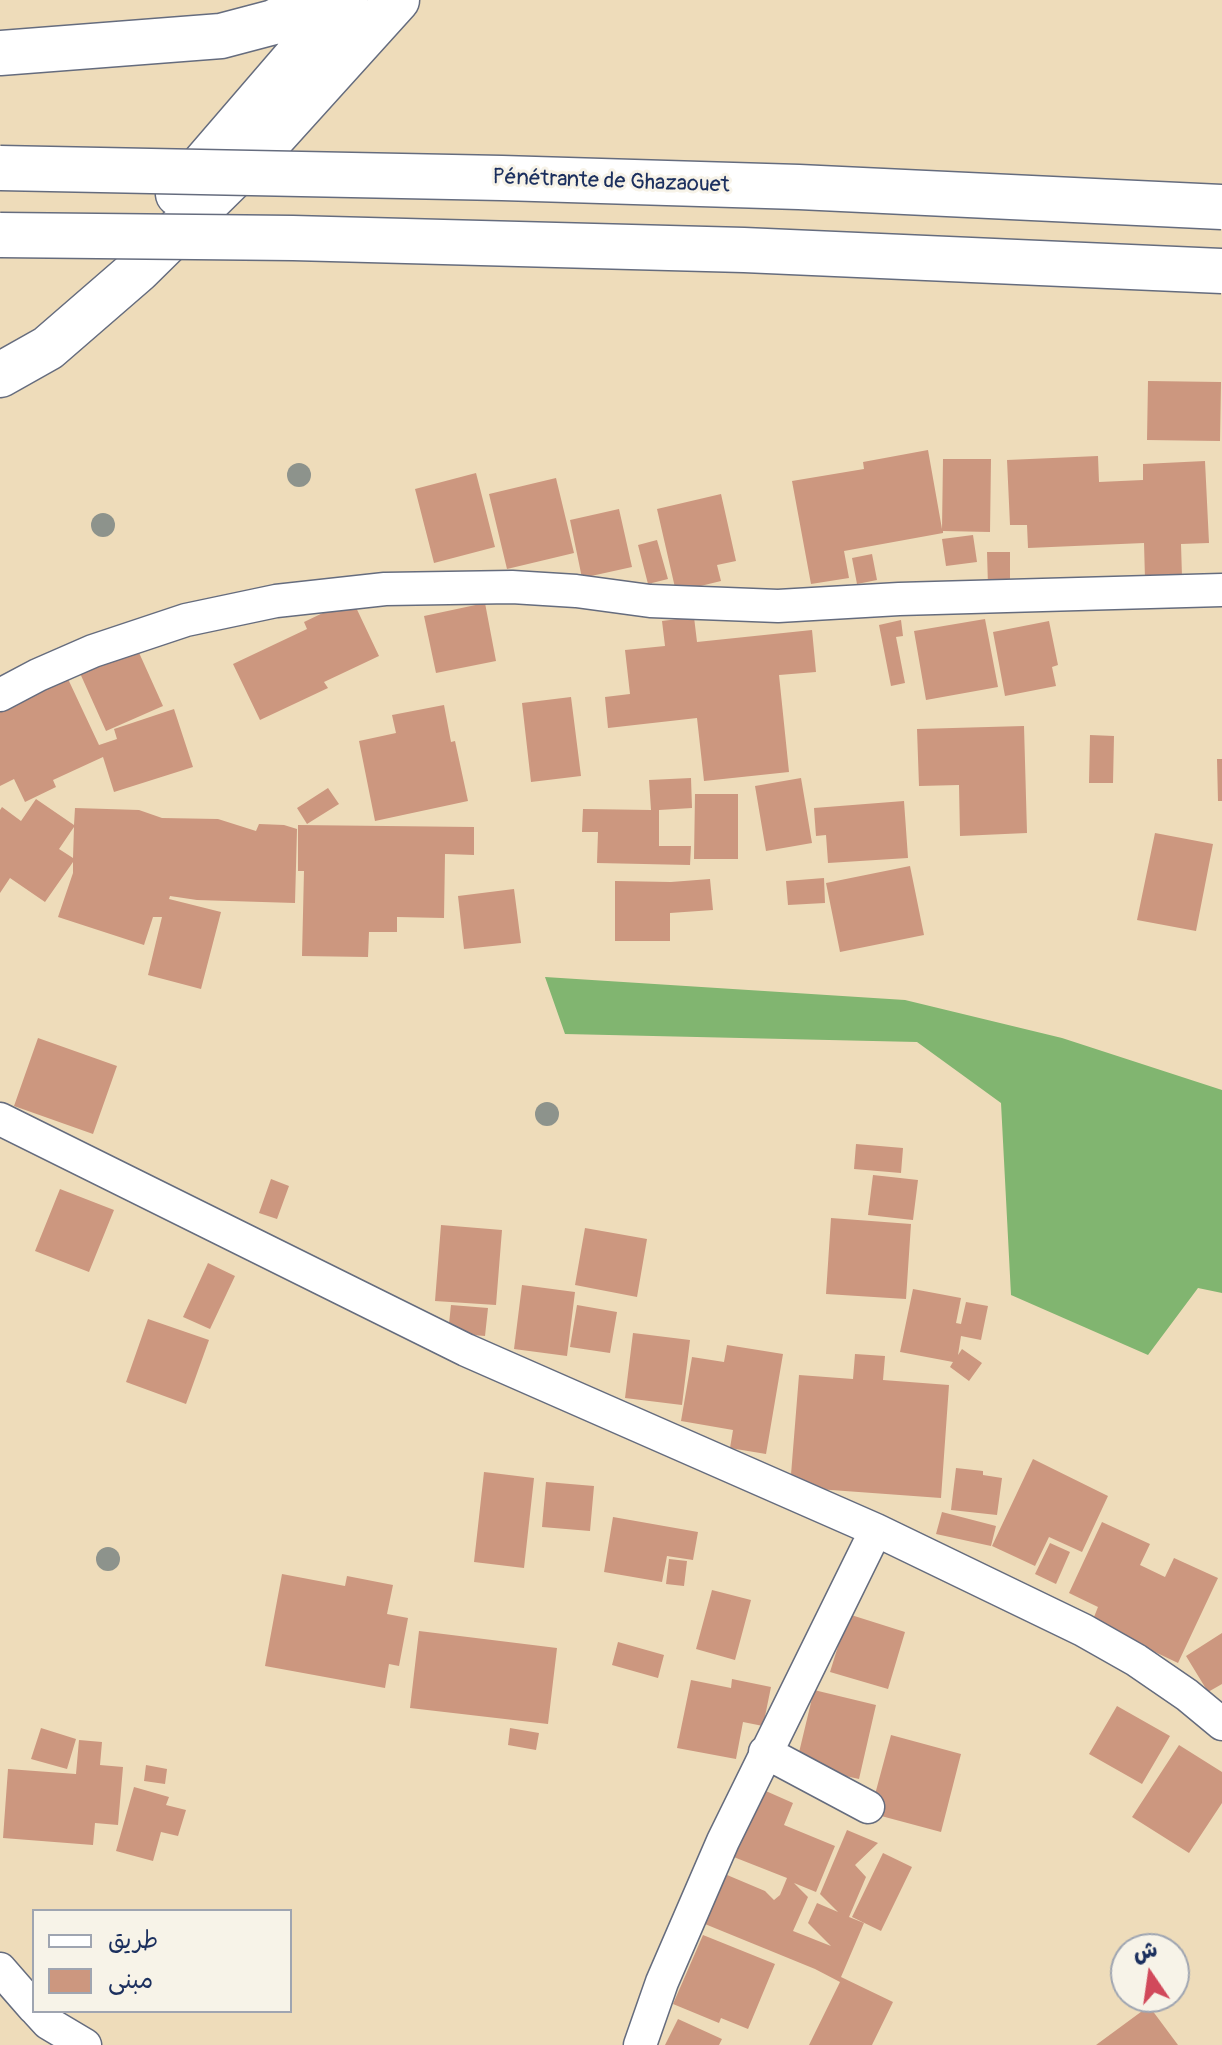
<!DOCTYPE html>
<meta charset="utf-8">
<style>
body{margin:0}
#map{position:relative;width:1222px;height:2045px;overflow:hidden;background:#eedcba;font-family:Pangolin,"Playpen Sans Arabic",sans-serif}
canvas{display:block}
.legend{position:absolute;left:32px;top:1909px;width:260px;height:104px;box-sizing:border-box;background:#f7f3e8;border:2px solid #9fa5b1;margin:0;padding:10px 14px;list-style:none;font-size:24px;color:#1b2f5e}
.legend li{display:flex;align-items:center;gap:16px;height:40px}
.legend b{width:40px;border:2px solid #9fa5b1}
.north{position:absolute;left:1110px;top:1933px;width:80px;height:80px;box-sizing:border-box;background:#f7f3e8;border:2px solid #9fa5b1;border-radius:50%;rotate:347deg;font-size:22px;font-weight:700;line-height:32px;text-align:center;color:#1b2f5e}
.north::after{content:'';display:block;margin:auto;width:28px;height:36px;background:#d1495b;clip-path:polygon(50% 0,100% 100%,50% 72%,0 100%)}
</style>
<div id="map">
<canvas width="1222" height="2045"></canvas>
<ul class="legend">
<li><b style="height:10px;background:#fff"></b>طريق</li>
<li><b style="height:22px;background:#cc977f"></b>مبنى</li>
</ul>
<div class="north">ش</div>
</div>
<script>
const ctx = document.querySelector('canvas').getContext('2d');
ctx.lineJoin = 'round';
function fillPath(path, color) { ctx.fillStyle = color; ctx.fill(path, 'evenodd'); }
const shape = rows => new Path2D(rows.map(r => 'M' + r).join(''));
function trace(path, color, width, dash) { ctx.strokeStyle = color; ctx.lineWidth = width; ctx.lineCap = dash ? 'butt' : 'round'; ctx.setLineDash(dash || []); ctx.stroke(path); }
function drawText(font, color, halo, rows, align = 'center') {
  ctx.font = font + ' Pangolin,sans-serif'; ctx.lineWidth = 6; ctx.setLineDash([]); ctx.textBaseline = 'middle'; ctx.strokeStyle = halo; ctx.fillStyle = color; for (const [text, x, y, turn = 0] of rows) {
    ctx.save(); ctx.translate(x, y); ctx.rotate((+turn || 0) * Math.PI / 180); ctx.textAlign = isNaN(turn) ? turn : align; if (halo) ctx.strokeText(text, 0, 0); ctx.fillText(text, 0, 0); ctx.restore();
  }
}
fillPath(shape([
 [545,977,905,1000,1062,1038,1222,1090,1222,1293,1198,1288,1148,1355,1011,1295,1001,1103,917,1042,565,1034]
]), '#81b570');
fillPath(shape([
 [1148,381,1221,382,1220,441,1147,440],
 [928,450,942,529,943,459,991,459,990,532,943,531,943,533,844,551,849,578,811,584,792,481,864,469,863,462],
 [1098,456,1099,482,1143,480,1143,464,1205,461,1209,543,1181,544,1182,577,1145,579,1144,543,1028,548,1027,525,1010,525,1007,460],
 [476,473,495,547,434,563,415,489],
 [556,478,574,553,507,569,489,494],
 [721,494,736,561,717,565,721,581,676,592,657,509],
 [619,509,632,567,582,578,570,520],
 [973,535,977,562,946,566,942,539],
 [657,540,668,579,648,584,638,545],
 [987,552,1010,552,1010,585,988,586],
 [872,554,877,580,857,584,852,558],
 [352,599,379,656,324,682,328,688,260,720,233,664,307,629,304,622],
 [485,603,496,661,436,673,424,616],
 [694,617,697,642,812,630,816,672,779,675,789,772,704,781,697,718,608,728,605,697,630,694,625,650,665,646,662,621],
 [985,619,998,687,926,700,914,631],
 [901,620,903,636,896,637,905,683,891,686,879,625],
 [1049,621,1058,665,1052,667,1056,686,1005,696,993,632],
 [136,646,163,706,106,731,79,671],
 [68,679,99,745,117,739,114,729,174,709,193,767,114,792,103,757,53,780,56,787,25,802,14,779,0,786,0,711],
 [571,697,581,776,531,782,522,703],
 [444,705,451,742,455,741,468,801,375,821,359,741,396,733,392,715],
 [1024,726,1027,833,960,836,959,785,919,786,917,729],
 [1090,735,1114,736,1113,783,1089,783],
 [1217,759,1222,759,1222,801,1218,801],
 [691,778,692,808,659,810,659,846,691,846,690,865,597,863,598,832,582,832,583,809,651,810,649,780],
 [801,778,812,843,766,851,755,786],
 [328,788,339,804,307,824,297,808],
 [695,794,738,794,738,859,694,859],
 [36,799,74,825,75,808,139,810,162,818,218,819,256,831,259,824,284,825,297,829,295,903,197,900,170,896,169,899,221,912,201,989,148,975,162,917,153,917,144,945,58,917,73,873,73,862,45,902,10,878,0,893,0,810,2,807,21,821],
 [74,827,73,858,59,849],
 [904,801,908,858,828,863,826,835,816,836,814,808],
 [298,825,474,827,474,855,445,854,444,918,397,917,397,932,369,932,368,957,302,956,304,871,298,871],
 [1155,833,1213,844,1196,931,1137,920],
 [910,866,924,935,840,952,826,883],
 [824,878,825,903,788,905,786,881],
 [710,879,713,910,670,913,670,941,615,941,615,881,671,882],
 [514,889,521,943,464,949,458,896],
 [38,1038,117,1066,93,1134,14,1106],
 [856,1144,903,1148,901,1173,854,1169],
 [873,1175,918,1180,913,1220,868,1215],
 [271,1179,289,1186,277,1219,259,1213],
 [60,1189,114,1210,89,1272,35,1251],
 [831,1218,911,1224,906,1299,826,1294],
 [441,1225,502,1230,496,1305,435,1301],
 [585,1228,647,1239,637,1297,575,1285],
 [208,1263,235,1276,210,1329,183,1317],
 [522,1285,575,1292,567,1356,514,1349],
 [913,1289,961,1298,956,1323,961,1324,966,1302,988,1306,981,1340,961,1336,958,1355,962,1349,982,1363,969,1381,950,1367,953,1362,900,1352],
 [451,1305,488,1308,485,1336,448,1333],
 [577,1305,617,1312,610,1353,570,1347],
 [148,1319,209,1340,186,1404,126,1382],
 [633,1333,690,1340,682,1405,625,1398],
 [727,1345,783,1354,766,1454,730,1448,733,1430,681,1421,692,1357,724,1362],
 [855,1354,885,1356,883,1380,949,1385,941,1498,790,1487,799,1375,853,1379],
 [1033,1459,1108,1496,1082,1552,1049,1537,1035,1566,992,1546],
 [956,1468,983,1471,983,1475,1002,1478,997,1515,951,1510],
 [484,1472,534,1478,524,1568,474,1562],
 [546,1482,594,1486,590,1531,542,1527],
 [942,1512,996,1526,991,1546,936,1534],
 [613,1517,698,1532,693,1560,667,1556,662,1582,604,1572],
 [1102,1522,1150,1544,1140,1565,1165,1577,1174,1558,1218,1578,1178,1663,1092,1622,1098,1607,1069,1593],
 [1050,1543,1070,1552,1056,1584,1035,1574],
 [669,1559,687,1561,684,1586,666,1584],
 [282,1574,345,1586,347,1576,393,1585,387,1614,408,1618,399,1666,389,1664,385,1688,265,1666],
 [712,1590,751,1600,735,1660,696,1649],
 [848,1614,905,1632,888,1689,830,1672],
 [419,1631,557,1648,548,1724,410,1708],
 [1222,1633,1222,1684,1208,1692,1186,1656],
 [618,1642,664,1655,658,1678,612,1665],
 [732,1679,771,1687,763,1726,743,1722,736,1759,677,1748,691,1680,731,1688],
 [814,1690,876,1705,859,1779,796,1765],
 [1117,1706,1170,1736,1142,1784,1089,1754],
 [41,1728,76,1739,67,1769,31,1759],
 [510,1728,539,1733,536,1750,508,1745],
 [891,1735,961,1754,941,1832,870,1813],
 [79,1740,102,1742,100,1765,123,1767,118,1825,95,1823,93,1845,3,1838,8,1769,76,1774],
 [1179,1745,1222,1772,1222,1803,1189,1853,1132,1817],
 [146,1765,167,1769,165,1784,144,1781],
 [750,1784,793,1803,784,1825,835,1846,816,1892,794,1883,808,1897,793,1931,831,1946,808,1923,817,1903,838,1912,820,1894,847,1830,878,1843,855,1865,866,1877,849,1917,864,1923,841,1977,893,2002,872,2045,809,2045,840,1982,815,1969,700,1922,720,1872,765,1891,774,1900,780,1895,787,1878,721,1852],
 [134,1787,169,1797,166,1805,186,1810,178,1836,161,1832,153,1861,116,1851],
 [883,1853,912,1867,881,1931,852,1917],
 [703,1935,775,1964,748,2029,721,2018,719,2023,673,2004],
 [1149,2006,1178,2045,1096,2045],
 [678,2019,722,2039,719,2045,665,2045]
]), '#cc977f');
const minor = shape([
 [0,695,38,675,93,651,186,620,276,601,385,589,512,587,576,591,650,601,778,606,899,599,1222,590],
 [0,1119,466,1350,876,1530,1083,1630,1136,1660,1187,1695,1222,1724],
 [765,1752,868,1807],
 [0,1969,34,2008],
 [37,2011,48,2023,85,2045],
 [640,2045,662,1982,723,1841,876,1530]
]);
const primary = shape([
 [0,53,221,36,274,22,315,0],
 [178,194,345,0],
 [0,375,48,348,138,270,275,135,397,0]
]);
trace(minor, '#656c7e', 35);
trace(primary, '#656c7e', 47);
trace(minor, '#fff', 32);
trace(primary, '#fff', 44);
const motorwayBridge = shape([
 [0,168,502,178,799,187,1222,207],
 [0,235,293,238,744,250,1222,271]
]);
trace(motorwayBridge, '#656c7e', 47, []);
trace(motorwayBridge, '#fff', 44);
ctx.fillStyle = '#8d938c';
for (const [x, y] of [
 [299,475],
 [103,525],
 [547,1114],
 [108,1559]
]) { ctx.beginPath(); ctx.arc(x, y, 12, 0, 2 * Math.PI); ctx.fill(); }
drawText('22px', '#1b2f5e', '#f7f3e8', [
 ["Pénétrante de Ghazaouet",611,182,2]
]);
</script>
